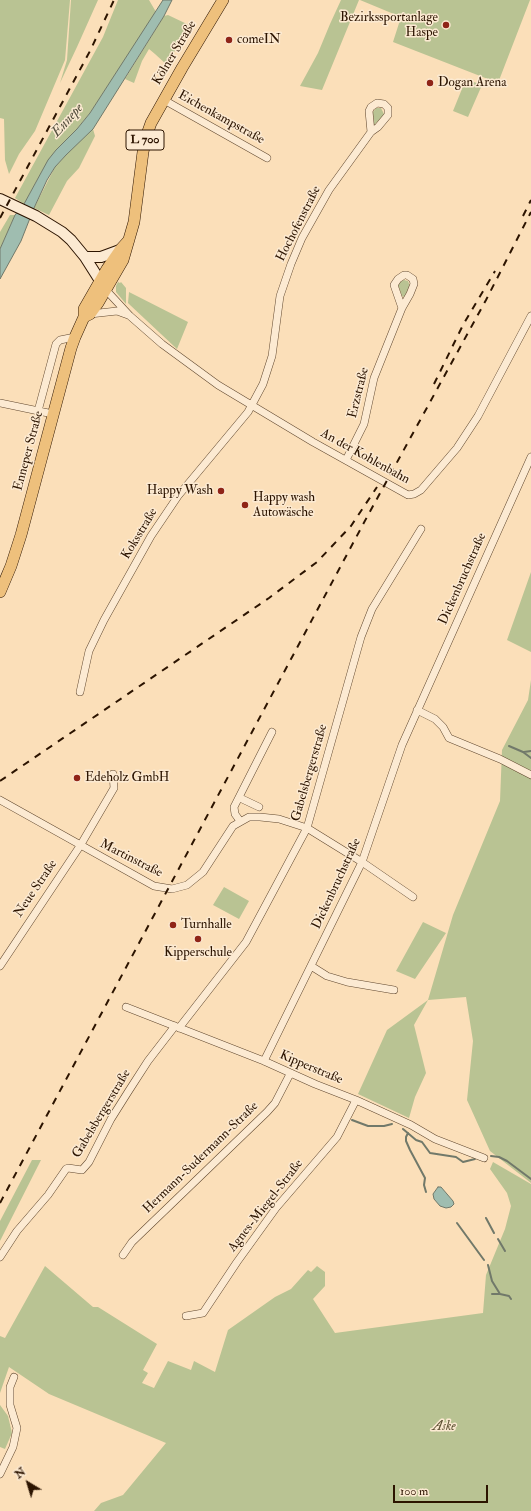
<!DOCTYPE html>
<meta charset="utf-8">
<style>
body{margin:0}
#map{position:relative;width:531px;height:1511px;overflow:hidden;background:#fbdfb9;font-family:"IM FELL Double Pica",serif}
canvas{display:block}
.north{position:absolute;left:8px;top:1463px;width:40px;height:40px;-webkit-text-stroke:3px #fcead2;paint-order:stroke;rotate:322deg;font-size:11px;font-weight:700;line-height:16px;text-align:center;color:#2c1400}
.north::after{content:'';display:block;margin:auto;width:14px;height:18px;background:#2c1400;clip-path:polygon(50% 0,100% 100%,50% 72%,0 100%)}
.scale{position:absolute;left:393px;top:1485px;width:95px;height:18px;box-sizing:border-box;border:2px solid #2c1400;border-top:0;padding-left:5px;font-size:12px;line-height:14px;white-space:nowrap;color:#2c1400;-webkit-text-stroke:3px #fcead2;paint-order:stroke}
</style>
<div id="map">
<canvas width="531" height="1511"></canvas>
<div class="north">N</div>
<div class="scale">100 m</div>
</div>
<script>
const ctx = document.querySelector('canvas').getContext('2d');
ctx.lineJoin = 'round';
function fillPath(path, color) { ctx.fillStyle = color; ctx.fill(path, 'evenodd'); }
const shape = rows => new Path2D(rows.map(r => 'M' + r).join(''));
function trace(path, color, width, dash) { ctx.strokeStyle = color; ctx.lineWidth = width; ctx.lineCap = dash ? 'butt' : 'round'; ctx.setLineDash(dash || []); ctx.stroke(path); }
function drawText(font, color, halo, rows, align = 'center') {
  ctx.font = font + ' "IM FELL Double Pica",serif'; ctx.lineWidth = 3; ctx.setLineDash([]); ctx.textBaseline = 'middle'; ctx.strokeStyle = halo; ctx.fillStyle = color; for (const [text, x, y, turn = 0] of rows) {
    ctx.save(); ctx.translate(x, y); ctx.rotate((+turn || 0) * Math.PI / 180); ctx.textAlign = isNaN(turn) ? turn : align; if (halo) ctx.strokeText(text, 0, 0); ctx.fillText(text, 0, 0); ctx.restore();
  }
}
fillPath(shape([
 [0,0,70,0,65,60,35,131,19,154,9,174,5,160,4,119,0,118],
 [71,0,98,0,77,47,60,83,67,60],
 [118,0,149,0,156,12,90,113,77,129,56,150,41,173,24,204,15,198,103,37],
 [341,0,359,0,322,90,300,86,318,53,330,24],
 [360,0,530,0,498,83,393,42,401,17],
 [168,15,189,25,167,65,155,54,149,49,142,61,134,83,125,79,164,16],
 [466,79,482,85,468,117,453,111],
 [376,108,381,108,384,114,383,116,374,125,373,112],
 [93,129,95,136,79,168,67,181,49,215,34,208,55,167,73,147],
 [10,215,15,215,0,249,0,232],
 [404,280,408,281,410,286,404,297,402,296,398,285,400,281],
 [118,282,120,283,121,282,126,288,126,304,116,292,116,286],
 [129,292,188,322,177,349,130,305,128,303],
 [531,572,531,652,507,640],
 [531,680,531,1183,490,1151,467,1100,473,1041,466,997,428,1000,414,1025,426,1073,415,1097,409,1118,358,1094,387,1030,428,1000,453,915,500,801,502,750,528,700],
 [224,887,249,901,239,919,213,905],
 [423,922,446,933,415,979,396,971],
 [32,1160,41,1160,0,1241,0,1221],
 [493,1162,531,1184,531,1511,94,1511,101,1503,123,1495,166,1443,49,1394,9,1367,0,1393,0,1336,5,1338,45,1266,93,1307,98,1307,157,1344,143,1370,148,1373,142,1383,154,1388,168,1361,191,1370,194,1361,215,1372,228,1330,275,1297,291,1289,308,1270,311,1272,317,1266,325,1272,325,1286,313,1299,335,1333,483,1313,486,1275,505,1229,511,1206,507,1193,490,1169],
 [0,1405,8,1416,12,1433,5,1449,0,1447]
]), '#b9c393');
const water = shape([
 [163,0,172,0,164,16,93,129,66,155,55,167,47,180,34,208,21,241,0,279,0,249,15,215,24,204,48,160,56,150,77,129,90,113,163,0],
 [438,1187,441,1187,453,1201,454,1204,451,1207,446,1208,440,1206,434,1199,433,1194,438,1187]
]);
fillPath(water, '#9fbdb0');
trace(water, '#71796a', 1);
trace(shape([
 [509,746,523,752,531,758],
 [524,752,531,751],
 [352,1120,368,1126,384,1126,392,1124],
 [403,1129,416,1140,422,1142,430,1153,456,1157,463,1162,475,1159],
 [408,1133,406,1137,406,1141,410,1150,425,1178,424,1185,426,1192],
 [491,1156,499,1157,507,1161,531,1179],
 [486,1218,494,1233],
 [457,1223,484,1260],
 [498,1239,505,1251],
 [488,1265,492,1281,500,1294,509,1296,511,1299],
 [492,1294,500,1294]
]), '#71796a', 2);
const minor = shape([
 [164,100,267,158],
 [106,290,130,316,162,344,218,385,313,442,408,495,414,494,421,490,457,448,478,416,531,316],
 [90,314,117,311,128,315],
 [0,403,53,414],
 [38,411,56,344,60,340,75,337],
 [346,460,364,424,374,378,402,308,410,294,414,284,413,279,407,275,404,275,398,279,394,285,402,308],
 [80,692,89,651,104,620,151,536,178,496,248,412,263,384,272,356,280,296,291,264,302,238,329,190,371,132,378,127,388,115,388,108,384,104,377,103,371,107,369,111,371,132],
 [417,710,435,719,443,727,449,738,500,759,531,775],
 [240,798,259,807],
 [0,800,154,886,172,889,187,885,203,872,233,826,249,817,260,817,279,819,307,828,362,862,413,897],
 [240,821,235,814,234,807,272,732],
 [0,966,80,846,114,788,113,774],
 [311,966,327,976,347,982,394,990],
 [126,1007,264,1061,315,1084,356,1100,411,1125,435,1139,484,1158],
 [179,1028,246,942,307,828,361,637,372,609,421,529],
 [264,1061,362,862,402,745,531,457],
 [123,1255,132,1242,267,1112,275,1103,290,1074],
 [0,1257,17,1231,48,1195,66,1169,68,1168,82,1170,89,1162,111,1119,128,1092,148,1061,175,1026],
 [186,1316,203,1313,237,1262,276,1208,337,1137,356,1100],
 [0,1474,13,1447,17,1428,10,1405,10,1387,14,1377]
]);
const secondary = shape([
 [0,199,36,216,62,232,71,240,85,257,104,287],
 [85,257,101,257,120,250]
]);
const primary = shape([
 [84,317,90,314,98,303,123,260,134,222,143,152,146,137,151,123,182,68,223,0],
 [0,592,11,566,21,535,71,348,75,337,84,317,84,309,107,269,120,250,129,240]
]);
trace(minor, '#60472e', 8);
trace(secondary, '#2c1400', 12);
trace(primary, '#2c1400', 12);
trace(minor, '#fcead2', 7);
trace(secondary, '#fcead2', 10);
trace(primary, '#eec07c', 11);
trace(shape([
 [523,216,531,200],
 [0,218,90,51,114,0],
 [434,384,463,325,495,271],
 [0,781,269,598,317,562,351,526,377,487],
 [0,1203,367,517,486,300,531,212]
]), '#2c1400', 2, [7, 7]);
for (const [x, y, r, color] of [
 [446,25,4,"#8f2418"],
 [229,40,4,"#8f2418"],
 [430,83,4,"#8f2418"],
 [221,491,4,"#8f2418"],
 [245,505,4,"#8f2418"],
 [77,778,4,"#8f2418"],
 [173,925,4,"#8f2418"],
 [198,939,4,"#8f2418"]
]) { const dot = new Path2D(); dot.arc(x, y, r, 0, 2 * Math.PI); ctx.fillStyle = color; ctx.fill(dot); trace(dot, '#fcead2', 1.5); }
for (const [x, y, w] of [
 [145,140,38]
]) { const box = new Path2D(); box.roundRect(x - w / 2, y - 10, w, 20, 3); ctx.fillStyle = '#fcead2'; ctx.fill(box); trace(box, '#2c1400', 1); }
drawText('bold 12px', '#2c1400', null, [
 ["L 700",145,140]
]);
drawText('13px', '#2c1400', '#fcead2', [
 ["Bezirkssportanlage",438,18,"right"],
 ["Haspe",438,33,"right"],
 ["comeIN",237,40],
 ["Dogan Arena",438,83],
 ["Happy Wash",213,491,"right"],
 ["Happy wash",253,498],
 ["Autowäsche",253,513],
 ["Edeholz GmbH",85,778],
 ["Turnhalle",181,925],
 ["Kipperschule",198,953,"center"]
], 'left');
drawText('13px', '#2c1400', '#fcead2', [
 ["Kölner Straße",175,53,-59],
 ["Eichenkampstraße",221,118,29],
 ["Hochofenstraße",299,224,-63],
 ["Erzstraße",359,393,-76],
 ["Enneper Straße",29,451,-75],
 ["An der Kohlenbahn",365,457,29],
 ["Koksstraße",140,534,-59],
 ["Dickenbruchstraße",463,579,-66],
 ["Gabelsbergerstraße",310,773,-74],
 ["Martinstraße",131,859,27],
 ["Dickenbruchstraße",337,884,-65],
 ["Neue Straße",36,889,-56],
 ["Kipperstraße",311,1068,23],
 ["Gabelsbergerstraße",102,1114,-59],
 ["Hermann-Sudermann-Straße",201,1158,-44],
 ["Agnes-Miegel-Straße",266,1206,-52]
]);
drawText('italic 13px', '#5d5133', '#fcead2', [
 ["Aske",444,1427]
]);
drawText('italic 14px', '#544f3e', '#fcead2', [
 ["Ennepe",68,121,-48]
]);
</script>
